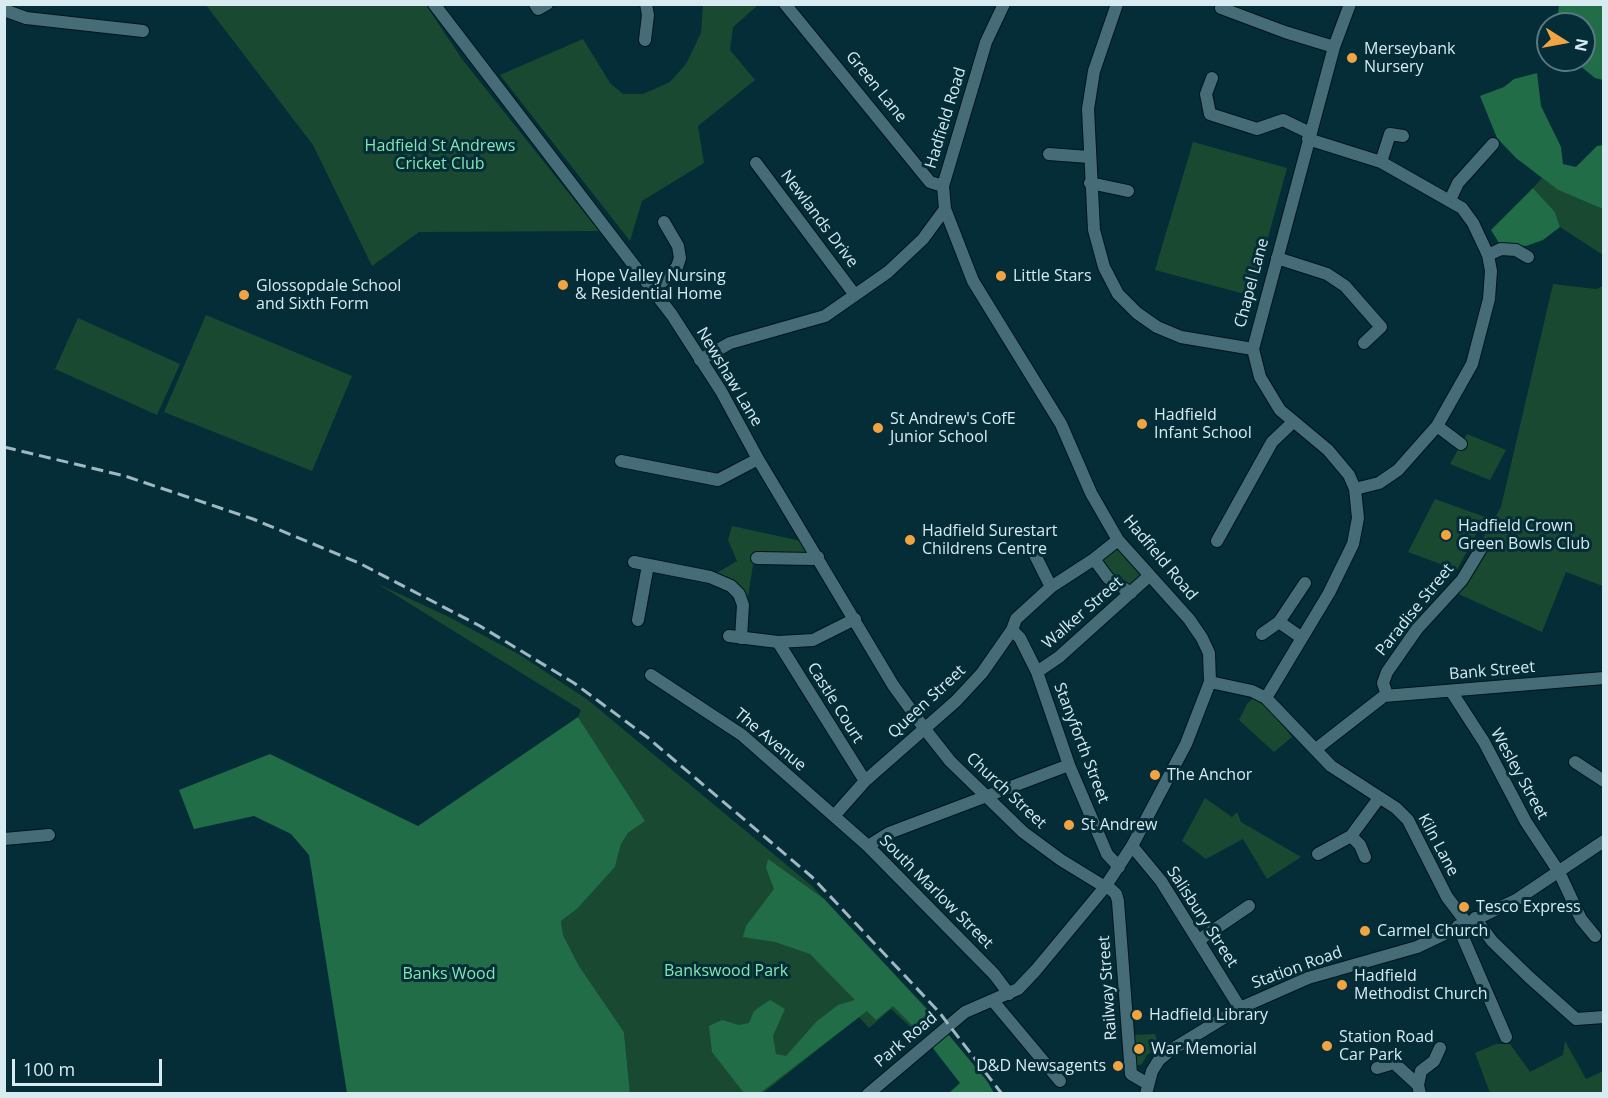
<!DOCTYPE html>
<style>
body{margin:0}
#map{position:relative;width:1608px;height:1098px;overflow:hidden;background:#042d37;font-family:"Open Sans",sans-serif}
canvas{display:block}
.frame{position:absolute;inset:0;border:6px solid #d7ebf1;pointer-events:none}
.north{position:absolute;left:1536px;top:12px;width:60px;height:60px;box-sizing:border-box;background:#042d37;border:2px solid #587981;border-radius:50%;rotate:101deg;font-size:16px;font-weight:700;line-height:24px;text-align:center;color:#d7ebf1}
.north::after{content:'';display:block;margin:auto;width:21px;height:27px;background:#f3a442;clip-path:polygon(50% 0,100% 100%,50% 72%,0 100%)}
.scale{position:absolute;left:12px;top:1059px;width:150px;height:27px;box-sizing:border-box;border:3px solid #d7ebf1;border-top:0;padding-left:8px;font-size:18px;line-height:21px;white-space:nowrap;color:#d7ebf1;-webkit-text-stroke:4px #042d37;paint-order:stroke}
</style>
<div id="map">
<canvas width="1608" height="1098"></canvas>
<div class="frame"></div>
<div class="north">N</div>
<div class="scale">100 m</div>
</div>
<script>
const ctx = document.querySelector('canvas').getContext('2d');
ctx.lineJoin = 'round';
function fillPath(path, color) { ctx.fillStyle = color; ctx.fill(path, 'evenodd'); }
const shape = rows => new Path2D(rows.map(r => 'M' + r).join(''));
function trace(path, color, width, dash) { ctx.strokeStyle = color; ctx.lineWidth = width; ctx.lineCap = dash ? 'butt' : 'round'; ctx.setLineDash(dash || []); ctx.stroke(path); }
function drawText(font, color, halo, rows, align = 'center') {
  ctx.font = font + ' "Open Sans",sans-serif'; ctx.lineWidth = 6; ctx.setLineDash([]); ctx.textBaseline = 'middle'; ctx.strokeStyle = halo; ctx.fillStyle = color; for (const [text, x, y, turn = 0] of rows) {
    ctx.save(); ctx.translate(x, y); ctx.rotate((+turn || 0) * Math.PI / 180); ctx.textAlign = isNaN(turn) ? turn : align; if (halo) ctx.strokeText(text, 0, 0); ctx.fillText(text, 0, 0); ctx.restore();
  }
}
fillPath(shape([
 [206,5,426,5,462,59,599,231,419,232,372,266,313,145],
 [703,5,758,5,733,27,730,50,755,80,698,126,704,163,642,201,630,241,500,75,583,39,610,83,623,94,643,94,670,82,686,64,701,33],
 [1193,142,1287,168,1252,296,1155,270],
 [1542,178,1558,190,1603,209,1603,255,1560,227,1555,212,1533,188],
 [1553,284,1596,289,1603,286,1603,586,1566,572,1542,632,1452,591,1501,507],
 [206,315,352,376,312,471,164,412],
 [78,318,180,364,157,415,55,369],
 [1467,434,1506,450,1490,480,1450,464],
 [1435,499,1485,517,1457,570,1408,552],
 [732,526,801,541,807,553,755,552,747,603,739,588,717,573,737,561,728,540],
 [1118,543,1145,575,1131,589,1098,560],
 [378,584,447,616,520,655,588,700,812,886,936,1018,918,1034,891,1009,869,1028,859,1017,763,1093,630,1093,624,1032,579,966,563,935,561,921,577,909,615,867,621,844,628,833,644,821,578,717,581,710],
 [1253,698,1265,704,1292,737,1274,752,1239,720,1247,704],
 [1205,798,1232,817,1237,812,1241,822,1301,857,1267,879,1243,839,1206,859,1182,841],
 [1155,1034,1159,1046,1147,1055,1142,1064,1135,1066,1132,1035],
 [1565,1041,1586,1079,1603,1071,1603,1093,1490,1093,1475,1053,1496,1044,1510,1044,1530,1072,1563,1055]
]), '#194a31');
fillPath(shape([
 [1559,5,1603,5,1603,80,1595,78,1573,60,1584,60,1584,24,1557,24],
 [1537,73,1541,106,1561,147,1563,164,1576,167,1597,146,1603,145,1603,209,1558,190,1516,158,1497,138,1480,96,1504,87,1514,79],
 [1533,188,1555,212,1560,227,1543,240,1526,246,1499,243,1491,230],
 [578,717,645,821,628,833,621,844,615,867,577,909,561,921,563,935,579,966,624,1032,630,1093,347,1093,309,855,291,834,254,816,194,829,179,790,270,754,418,826],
 [768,859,824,899,934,1017,917,1030,893,1006,876,1020,867,1011,760,1093,744,1093,712,1052,709,1026,722,1020,739,1025,749,1023,754,1011,770,1000,785,1009,773,1036,776,1054,786,1056,816,1022,838,1005,855,1000,810,954,775,942,743,937,746,926,774,889,766,868],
 [948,1034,987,1081,994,1093,949,1093,960,1083,932,1047]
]), '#206d48');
const minor = shape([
 [434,4,672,315,721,391,758,459,893,685,924,728,950,761,1023,832,1061,860,1105,887],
 [535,4,538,9,547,4],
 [785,4,930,182,943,186],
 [1117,4,1094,71,1088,109,1094,230,1104,267,1118,294,1137,313,1157,327,1181,337,1253,349],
 [1221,8,1285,32,1334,47],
 [4,10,26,18,143,31],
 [645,40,648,15,646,4],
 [1212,78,1206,94,1210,114,1257,129,1283,120,1310,133],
 [1308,139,1381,162,1462,208,1473,223,1488,255,1491,271,1489,299,1472,364,1437,426,1398,470,1379,483,1355,489],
 [1049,154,1089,157],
 [1381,162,1390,134,1403,136],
 [756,163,855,295],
 [1090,183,1128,191],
 [1450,200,1458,183,1493,144],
 [1488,255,1501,249,1516,250,1528,257],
 [1277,258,1327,274,1345,286,1381,327,1364,343],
 [654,290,677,267,680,258,678,246,664,222],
 [700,360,730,343,825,316,888,272,923,239,945,209],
 [1437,426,1461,444],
 [621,461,718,480,758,459],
 [1217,541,1272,442,1292,423],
 [1034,553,1051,587],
 [757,558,813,559,818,557],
 [1094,559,1108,578,1131,593],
 [634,562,710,577,731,586,739,594,743,605,741,638],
 [638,620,648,565],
 [1279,622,1302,638],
 [1012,630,1020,638,1037,672,1069,765,1107,854,1119,867],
 [1262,634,1279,622,1305,583],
 [729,636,778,642,813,640,855,619],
 [778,642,865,781],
 [1037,672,1059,657,1149,576],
 [651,675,742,735,868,846,994,974,1009,994],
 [1210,682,1252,691,1266,698,1331,766,1396,808,1408,820,1447,897,1466,922],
 [1451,691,1484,742,1526,822,1559,872,1581,919,1595,936],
 [1387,695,1383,683,1387,672,1417,629,1462,580,1482,547],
 [1266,698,1329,593,1353,544,1358,518,1355,489,1349,475,1328,450,1280,410,1260,377,1253,349,1334,47,1350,4],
 [1316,749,1384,696,1604,678],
 [1575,762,1604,781],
 [834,816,865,781,956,701,982,673,1012,630,1016,619,1051,587,1094,559,1118,540],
 [1351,836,1360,845,1365,857],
 [4,839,49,835],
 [868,846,889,833,1069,765],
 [1132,846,1161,881,1240,1008],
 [1318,854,1351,836,1379,798],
 [1106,885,1116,894,1118,901,1131,1074,1148,1084],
 [1475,918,1492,941,1529,977,1576,1019,1604,1017],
 [1458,926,1506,1037],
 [1199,940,1249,906],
 [993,1001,1060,1081],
 [1377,1068,1394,1063,1418,1085,1420,1094],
 [1418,1085,1421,1071,1434,1061,1440,1048],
 [868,1094,965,1012,1018,989,1036,970,1105,887,1132,846,1186,744,1210,682,1209,653,1202,638,1189,619,1118,540,1091,493,1061,424,973,281,945,209,943,186,986,42,1004,4],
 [1146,1094,1152,1071,1159,1060,1171,1050,1240,1008,1308,978,1417,947,1516,900,1604,841]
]);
trace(minor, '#00141b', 14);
trace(minor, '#466c77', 12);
trace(shape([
 [4,447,125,476,253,519,359,563,480,626,574,683,647,737,812,877,939,1012,1002,1094]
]), '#a0b9c0', 3, [12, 6]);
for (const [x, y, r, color] of [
 [1352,58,6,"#f3a442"],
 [1001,276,6,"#f3a442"],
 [563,285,6,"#f3a442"],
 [244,295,6,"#f3a442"],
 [1142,424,6,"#f3a442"],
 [878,428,6,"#f3a442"],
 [1446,535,6,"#f3a442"],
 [910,540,6,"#f3a442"],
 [1155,775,6,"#f3a442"],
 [1069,825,6,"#f3a442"],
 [1464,907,6,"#f3a442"],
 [1365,931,6,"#f3a442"],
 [1342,985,6,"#f3a442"],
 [1137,1015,6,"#f3a442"],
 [1327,1046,6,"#f3a442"],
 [1139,1049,6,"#f3a442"],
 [1118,1066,6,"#f3a442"]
]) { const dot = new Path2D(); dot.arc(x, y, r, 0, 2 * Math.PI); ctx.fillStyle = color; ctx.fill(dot); trace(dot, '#042d37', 2); }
drawText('16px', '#d7ebf1', '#042d37', [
 ["Merseybank",1364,49],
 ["Nursery",1364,67],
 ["Hope Valley Nursing",575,276],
 ["& Residential Home",575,294],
 ["Little Stars",1013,276],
 ["Glossopdale School",256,286],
 ["and Sixth Form",256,304],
 ["Hadfield",1154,415],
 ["Infant School",1154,433],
 ["St Andrew's CofE",890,419],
 ["Junior School",890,437],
 ["Hadfield Crown",1458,526],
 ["Green Bowls Club",1458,544],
 ["Hadfield Surestart",922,531],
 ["Childrens Centre",922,549],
 ["The Anchor",1167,775],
 ["St Andrew",1081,825],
 ["Tesco Express",1476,907],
 ["Carmel Church",1377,931],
 ["Hadfield",1354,976],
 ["Methodist Church",1354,994],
 ["Hadfield Library",1149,1015],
 ["Station Road",1339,1037],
 ["Car Park",1339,1055],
 ["War Memorial",1151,1049],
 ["D&D Newsagents",1106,1066,"right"]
], 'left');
drawText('16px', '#d7ebf1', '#042d37', [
 ["Green Lane",876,87,51],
 ["Hadfield Road",946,118,-73],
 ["Newlands Drive",819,219,53],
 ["Chapel Lane",1252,283,-75],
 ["Newshaw Lane",729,377,59],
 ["Hadfield Road",1160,558,50],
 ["Paradise Street",1415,610,-51],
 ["Walker Street",1083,613,-41],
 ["Bank Street",1492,671,-5],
 ["Queen Street",927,702,-43],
 ["Castle Court",835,703,58],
 ["The Avenue",770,740,40],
 ["Stanyforth Street",1081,743,69],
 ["Wesley Street",1519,774,61],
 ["Church Street",1006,791,43],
 ["Kiln Lane",1438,845,62],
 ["South Marlow Street",936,892,45],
 ["Salisbury Street",1202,917,57],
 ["Station Road",1297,968,-20],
 ["Railway Street",1108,988,-94],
 ["Park Road",906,1040,-40]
]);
drawText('16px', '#80e7af', '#042d37', [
 ["Hadfield St Andrews",440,146],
 ["Cricket Club",440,164],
 ["Bankswood Park",726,971],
 ["Banks Wood",449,974]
]);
</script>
